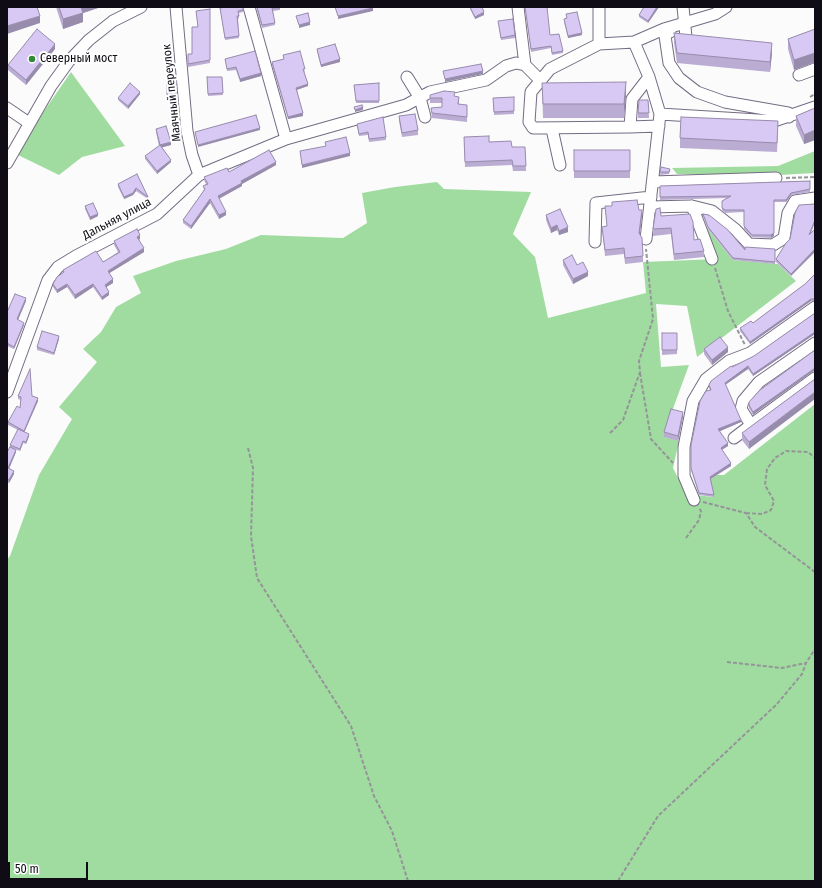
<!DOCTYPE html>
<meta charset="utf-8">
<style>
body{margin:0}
#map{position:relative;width:822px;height:888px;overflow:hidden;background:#fbfbfb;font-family:"Fira Sans Condensed",sans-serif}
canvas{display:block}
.frame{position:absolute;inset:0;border:8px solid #0f0c15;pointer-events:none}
.scale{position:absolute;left:8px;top:862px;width:80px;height:18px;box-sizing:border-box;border:2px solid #0f0c15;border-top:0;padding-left:5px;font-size:12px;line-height:14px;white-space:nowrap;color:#0f0c15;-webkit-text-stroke:3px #fff;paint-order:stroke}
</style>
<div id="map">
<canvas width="822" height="888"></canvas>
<div class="frame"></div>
<div class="scale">50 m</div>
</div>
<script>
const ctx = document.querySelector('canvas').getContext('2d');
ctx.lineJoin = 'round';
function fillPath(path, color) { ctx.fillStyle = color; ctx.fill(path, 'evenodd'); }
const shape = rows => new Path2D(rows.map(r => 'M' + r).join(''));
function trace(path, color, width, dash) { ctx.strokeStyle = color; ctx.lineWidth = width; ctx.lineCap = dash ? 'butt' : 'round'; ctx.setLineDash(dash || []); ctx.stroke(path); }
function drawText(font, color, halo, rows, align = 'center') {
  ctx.font = font + ' "Fira Sans Condensed",sans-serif'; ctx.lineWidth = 4; ctx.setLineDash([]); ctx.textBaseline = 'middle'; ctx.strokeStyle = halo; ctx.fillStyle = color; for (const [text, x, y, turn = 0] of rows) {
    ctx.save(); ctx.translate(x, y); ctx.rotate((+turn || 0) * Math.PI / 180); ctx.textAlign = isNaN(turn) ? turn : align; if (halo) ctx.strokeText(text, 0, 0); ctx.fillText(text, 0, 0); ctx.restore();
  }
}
fillPath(shape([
 [71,72,125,146,82,157,59,175,18,155,33,127],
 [815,151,815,173,779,175,677,174,672,168,778,166],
 [437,182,444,189,531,192,513,234,535,257,548,318,646,293,643,262,717,259,712,242,699,218,733,260,778,264,796,281,697,357,687,306,656,304,661,367,689,365,671,414,665,437,679,441,673,468,686,494,713,497,709,475,724,475,815,404,815,881,7,881,7,560,10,556,39,475,72,419,59,407,97,362,83,349,101,332,116,307,141,293,133,276,176,261,226,249,261,235,343,238,367,223,362,193,395,187]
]), '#a0dca0');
const minor = shape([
 [176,7,187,131,192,155,199,175],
 [249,7,286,139],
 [518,7,525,65,540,80],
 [599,7,599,44],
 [683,7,686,37],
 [670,32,664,29,669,63,679,78,697,92,725,102,788,113,789,117],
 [634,42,649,77,632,99,630,127,533,128,529,122,531,92,550,69,599,44,634,42,664,29,715,14,726,7],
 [799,75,815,69],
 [407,77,420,98,425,117],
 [7,108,29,123],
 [660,114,774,121,815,107],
 [630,127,659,126],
 [552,129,560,165],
 [7,163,51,86,69,61,89,40,113,21,141,7],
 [653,182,776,178],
 [692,206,712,259],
 [650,207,692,206,712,211,735,229,749,244,773,245,784,238,788,213,795,201,815,198],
 [646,239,660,114,649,77],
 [595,242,596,203,651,197],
 [7,392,48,280,58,267,76,256,157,214,199,175,286,139,406,105,430,92,486,80,506,66,516,63,525,65],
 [751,425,815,378],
 [734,438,751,425,741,409,743,401,759,382,815,343],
 [694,500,684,476,684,447,693,401,706,379,729,361,750,353,815,307]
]);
trace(minor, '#746c83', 13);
trace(shape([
 [810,97,815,94],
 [786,178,815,177],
 [715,268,728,311,745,345],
 [640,373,651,439,673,463],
 [610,433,623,420,640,372,639,361,653,319,646,249],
 [248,448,253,468,251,536,257,578,351,726,374,796,392,831,408,881],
 [703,502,746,513,755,527,815,572],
 [746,513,762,514,771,510,774,501,765,485,767,469,775,458,786,451,808,452,815,458],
 [686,538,699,520,701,511,699,508],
 [727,662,782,668,806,663],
 [618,881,658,816,777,704,802,674,806,663,815,649]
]), '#959498', 2, [4, 2]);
trace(minor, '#fff', 11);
fillPath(shape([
 [56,7,101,7,83,13,83,22,63,29],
 [243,7,243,12,239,13,239,18,238,19,239,38,225,40,220,8],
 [256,7,280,7,280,10,273,11,275,25,262,28],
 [470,7,484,15,475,19,470,9],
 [525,7,550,35,563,51,563,53,552,55,551,48,531,52],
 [644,7,663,7,659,7,648,23,639,17,639,15],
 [210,9,210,63,188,67,188,58,192,54,198,27,196,11],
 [566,14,582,35,568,38,564,22,564,19,567,19],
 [498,21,515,35,515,38,501,40],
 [815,29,815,62,794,70,788,49,788,39],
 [674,33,772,53,770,72,677,63,674,43],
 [55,49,26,85,8,70,8,65],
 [317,49,340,62,321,67,317,51],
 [283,55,305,71,304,72,308,86,297,90,303,116,288,119,272,65,272,62,284,59],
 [225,59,261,76,240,82,236,70,227,71],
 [207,77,222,77,223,95,208,96],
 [167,80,176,96,176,98,167,98],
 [379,83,379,103,356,103,354,85],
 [542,83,626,96,624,118,543,118],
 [140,94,128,109,118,100,118,98],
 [454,96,459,101,459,104,467,110,467,122,432,118,431,108,442,107,442,103,430,103,430,98],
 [514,97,514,114,494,115,493,98],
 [648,100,649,118,638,118,638,113],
 [815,108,815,140,804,144,796,126,796,116],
 [399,116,418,130,418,135,402,137,399,121],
 [357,124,386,137,386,140,369,142,368,135,359,136],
 [156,129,171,145,162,147,171,162,157,174,145,159,145,156,159,146,156,132],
 [778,130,777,152,680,148,680,138],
 [464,137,512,147,525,147,526,171,513,171,512,165,465,167],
 [574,150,630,150,630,178,574,178],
 [276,165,242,184,242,186,219,199,226,215,219,219,210,203,191,229,183,223,183,220,204,190,203,186,206,184,204,180,204,177,229,172],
 [661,167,670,171,669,174,660,175],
 [137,174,148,197,148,199,136,191,133,195,124,199,118,187,118,184],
 [810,181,810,192,791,195,786,202,774,202,774,236,771,238,752,237,744,229,744,212,725,213,722,210,722,201,727,198,660,200,660,186],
 [815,204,815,222,791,276,776,262,776,259],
 [85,206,98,216,90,220,85,209],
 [605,206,639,210,642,216,640,234,643,256,643,262,625,264,624,254,605,256,602,227,607,226],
 [703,214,745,250,775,249,775,264,733,260,708,229,703,216],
 [546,215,568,232,559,235,557,230,551,233,546,220],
 [661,216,694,240,704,251,704,257,674,260,671,234,653,236,653,229],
 [140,239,139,240,144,252,109,273,113,283,106,287,109,295,102,300,93,287,75,299,67,287,57,293,53,287,53,284,63,273,63,270,103,262,118,252,114,245,114,241],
 [563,260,577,265,588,276,573,284,563,265],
 [815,274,815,301,811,301,750,344,740,331,740,328,753,323,805,284],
 [26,301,18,320,24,325,14,349,7,346,7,312],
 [815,313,815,334,753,376,748,369,725,385,741,422,720,431,728,446,722,450,731,466,711,479,714,497,699,495,691,470,691,445,710,390,709,388,709,385,732,367,754,356],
 [662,333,677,333,677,354,662,355],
 [59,339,54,355,37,350,37,347],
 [704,349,728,352,712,365,704,354],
 [815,350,753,415,749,408,749,405],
 [815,379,749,449,742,440,742,433],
 [18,396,32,396,38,401,24,432,29,436,26,444,23,443,20,451,14,449,16,452,9,469,14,474,9,483,7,482,7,452,10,447,10,445,18,430,8,425,8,422,20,408,21,400,18,399],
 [683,417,678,441,664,437,664,432]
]), '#baacd2');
fillPath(shape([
 [80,7,101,7,80,14],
 [657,7,659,7,648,23,648,21],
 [373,8,373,11,338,19,338,16],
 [484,12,484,15,475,19,475,17],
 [83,13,83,22,63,29,63,19],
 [40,16,40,23,7,34,7,26],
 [310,22,310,25,299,28,299,25],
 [582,33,582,35,568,38,568,36],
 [772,43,772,53,770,72,770,62],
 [55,44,55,49,26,85,26,80],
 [815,53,815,62,794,70,794,60],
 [340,59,340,62,321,67,321,65],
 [483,71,483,74,445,82,445,79],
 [261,73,261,76,240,82,240,79],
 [626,82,626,96,624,118,624,104],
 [308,84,308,86,296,90,296,88],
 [140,92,140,94,128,109,128,106],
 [363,107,363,110,355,112,355,110],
 [303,113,303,116,288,119,288,117],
 [260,128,260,130,198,147,198,145],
 [815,130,815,140,804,144,804,135],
 [171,142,171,145,160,148,160,145],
 [350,153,350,156,302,168,302,165],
 [171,160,171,162,157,174,157,171],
 [276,162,276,165,242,184,242,186,218,199,218,196,241,181],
 [136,188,136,191,133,195,124,199,124,197],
 [791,193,791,195,786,202,786,200],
 [210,199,210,203,191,229,191,226],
 [642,210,642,216,639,239,639,233],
 [226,212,226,215,219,219,219,215],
 [98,214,98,216,90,220,90,217],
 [815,220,815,222,809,238,809,235],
 [557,225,557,230,551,233,551,228],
 [568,227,568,232,559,235,559,231],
 [774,233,774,236,771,238,771,235],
 [140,235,140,239,137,240,137,237],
 [144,248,144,252,108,274,108,271],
 [815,249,815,252,791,276,791,274],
 [588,272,588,276,573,284,573,279],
 [113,279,113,283,105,288,105,285],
 [67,284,67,287,57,293,57,290],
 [93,284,93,287,75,299,75,295],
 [109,292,109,295,102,300,102,297],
 [26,298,26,301,17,322,17,319],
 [811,299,811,301,750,344,750,342],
 [24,323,24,325,14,349,14,347],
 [815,332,815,334,753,376,753,374],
 [59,336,59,339,54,355,54,353],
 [728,347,728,352,712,365,712,360],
 [748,366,748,369,725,385,725,383],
 [815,368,815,370,753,415,753,412],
 [815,392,815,399,749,449,749,442],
 [38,398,38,401,24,433,24,431],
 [683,412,683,417,678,441,678,436],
 [741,420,741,422,718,432,718,429],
 [29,434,29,436,26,444,26,442],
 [23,441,23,443,20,451,20,449],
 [728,443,728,446,721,450,721,448],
 [16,450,16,452,8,471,8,468],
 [731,463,731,466,710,479,710,477],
 [14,471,14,474,9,483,9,480]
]), '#978cab');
const building = shape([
 [7,7,37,7,40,16,7,26,7,7],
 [59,7,81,7,83,13,63,19,59,7],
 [226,7,243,7,243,10,238,11,239,16,237,16,239,36,225,38,220,8,226,7],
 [257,7,280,7,280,8,272,8,275,23,262,25,257,7],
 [335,7,373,7,373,8,338,16,335,7],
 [470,7,482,7,484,12,475,17,470,7],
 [525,7,547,7,550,35,559,34,563,51,552,53,551,46,531,49,525,7],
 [644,7,657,7,648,21,639,15,644,7],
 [210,9,210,60,188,64,188,54,192,54,192,27,198,27,196,11,210,9],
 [577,12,582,33,568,36,564,19,567,18,566,14,577,12],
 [308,13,310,22,299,25,296,16,308,13],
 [513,19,515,35,501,38,498,21,513,19],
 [37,29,55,44,26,80,8,65,37,29],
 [815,29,815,53,794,60,788,39,815,29],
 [674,33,772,43,770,62,677,53,674,33],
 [335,44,340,59,321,65,317,49,335,44],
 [255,51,261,73,240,79,236,67,227,69,225,59,255,51],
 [300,51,305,69,303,69,308,84,296,88,303,113,288,117,272,62,284,59,283,55,300,51],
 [481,64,483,71,445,79,443,71,481,64],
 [207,77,222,77,223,93,208,94,207,77],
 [176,79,176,96,167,96,167,80,176,79],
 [626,82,624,104,543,104,542,83,626,82],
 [130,83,140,92,128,106,118,98,130,83],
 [379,83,379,101,356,101,354,85,379,83],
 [444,91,455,92,454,96,459,97,458,104,467,105,467,117,432,113,431,108,442,107,442,98,430,98,430,95,444,91],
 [514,97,514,111,494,112,493,98,514,97],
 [639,100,648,100,649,113,638,113,639,100],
 [362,105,363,107,355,110,354,107,362,105],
 [815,108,815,130,804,135,796,116,815,108],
 [415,114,418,130,402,133,399,116,415,114],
 [256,115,260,128,198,145,195,132,256,115],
 [383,117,386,137,369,139,368,132,359,134,357,124,383,117],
 [681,117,778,121,777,143,680,138,681,117],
 [166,126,171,142,160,145,156,129,166,126],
 [489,136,489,142,511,141,512,147,525,147,526,166,513,166,512,160,465,162,464,137,489,136],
 [346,137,350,153,302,165,300,151,326,146,325,142,346,137],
 [160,145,171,160,157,171,145,156,160,145],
 [269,150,276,162,241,181,242,183,218,196,226,212,219,215,210,199,191,226,183,220,205,189,203,186,208,184,204,177,227,168,229,172,269,150],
 [574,150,630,150,630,171,574,171,574,150],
 [661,167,670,169,669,172,660,172,661,167],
 [137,174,148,197,136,188,133,193,124,197,118,184,137,174],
 [810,181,810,189,791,193,786,200,774,200,774,233,771,235,752,235,744,226,744,210,725,210,722,208,722,201,731,196,660,197,660,186,810,181],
 [637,200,639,210,642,210,639,233,642,238,643,256,625,258,624,248,605,250,602,227,607,226,605,206,612,206,612,202,637,200],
 [93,203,98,214,90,217,85,206,93,203],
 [815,204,815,220,809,235,815,229,815,249,791,274,776,259,786,243,790,239,795,213,799,205,815,204],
 [660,208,661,216,690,214,693,222,694,240,700,239,704,251,674,254,671,228,653,229,656,209,660,208],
 [560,209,568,227,559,231,557,225,551,228,546,215,560,209],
 [703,214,709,215,728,230,745,250,745,247,775,249,775,262,733,258,708,227,703,214],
 [137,229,140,235,137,237,144,248,108,271,113,279,105,285,109,292,102,297,93,284,75,295,67,284,57,290,53,284,57,277,64,272,63,270,96,251,103,262,120,252,114,241,137,229],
 [572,255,577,265,583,262,588,272,573,279,563,260,572,255],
 [815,274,815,299,811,299,750,342,740,328,751,321,753,323,805,284,815,274],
 [15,294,26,298,17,319,24,323,14,347,7,343,7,312,15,294],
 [815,313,815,332,753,374,748,366,725,383,741,420,718,429,728,443,721,448,731,463,710,477,714,495,699,493,691,468,691,445,700,401,706,391,711,390,709,385,711,381,731,366,732,367,754,356,815,313],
 [42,331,59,336,54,353,37,347,42,331],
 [662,333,677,333,677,350,662,350,662,333],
 [720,337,728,347,712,360,704,349,720,337],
 [815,350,815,368,753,412,749,405,749,402,760,390,815,350],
 [30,369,32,396,38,398,24,431,8,422,17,406,20,408,21,397,18,396,30,369],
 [815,379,815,392,749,442,742,433,815,379],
 [671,409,683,412,678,436,664,432,671,409],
 [18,429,29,434,26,442,23,441,20,449,10,445,18,429],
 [10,447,16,450,8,468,14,471,9,480,7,479,7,452,10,447]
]);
fillPath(building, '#d8c8f4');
trace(building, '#978cab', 1);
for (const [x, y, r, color] of [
 [32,59,4,"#328a39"]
]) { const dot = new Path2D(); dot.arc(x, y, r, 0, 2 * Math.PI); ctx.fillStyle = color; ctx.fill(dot); trace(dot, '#fff', 1.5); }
drawText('12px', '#0f0c15', '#fff', [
 ["Северный мост",40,59]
], 'left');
drawText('12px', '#0f0c15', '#fff', [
 ["Маячный переулок",172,93,-96],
 ["Дальняя улица",117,219,-28]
]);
</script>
